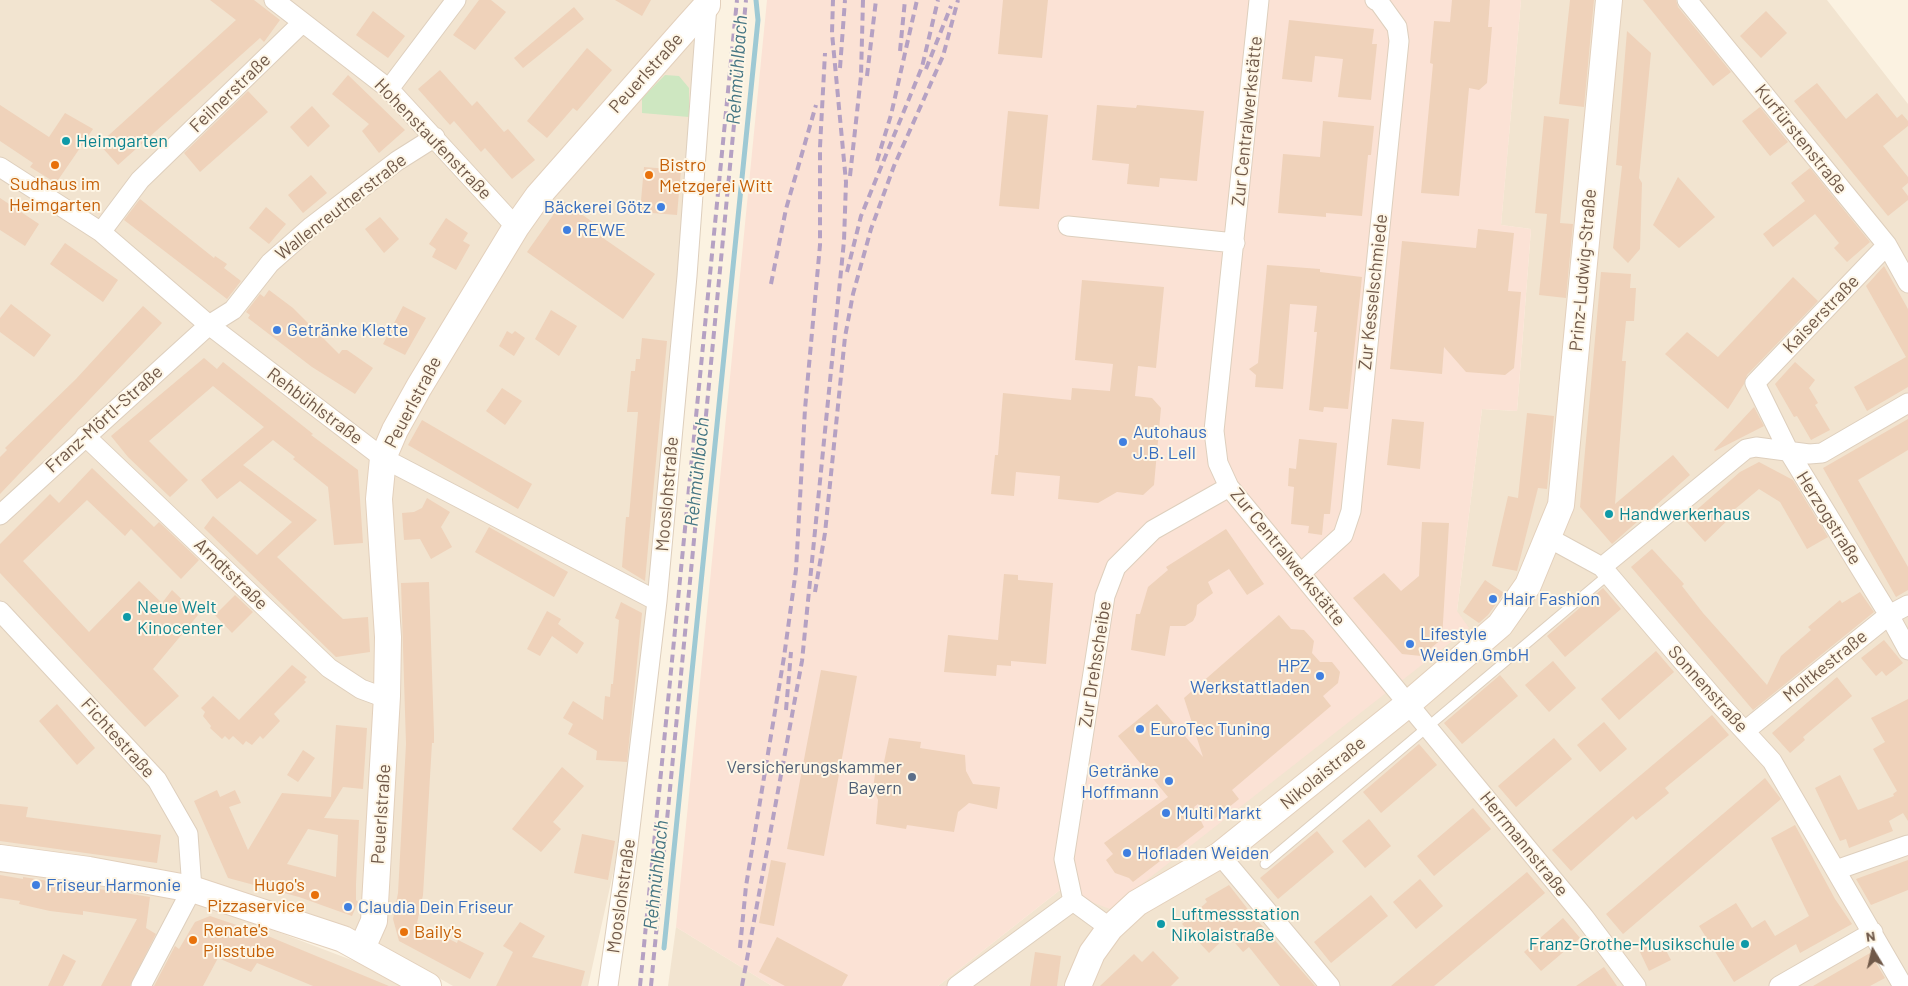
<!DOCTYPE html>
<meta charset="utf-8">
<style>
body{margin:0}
#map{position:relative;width:1908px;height:986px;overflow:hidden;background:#fbf2e1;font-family:Barlow,sans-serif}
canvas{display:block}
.north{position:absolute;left:1848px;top:926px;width:50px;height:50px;-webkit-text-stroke:4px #fef6e6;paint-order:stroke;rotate:351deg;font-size:14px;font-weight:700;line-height:20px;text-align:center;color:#705949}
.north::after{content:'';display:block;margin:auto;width:18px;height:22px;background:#705949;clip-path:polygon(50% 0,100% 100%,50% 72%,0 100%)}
</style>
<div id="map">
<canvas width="1908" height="986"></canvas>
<div class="north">N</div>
</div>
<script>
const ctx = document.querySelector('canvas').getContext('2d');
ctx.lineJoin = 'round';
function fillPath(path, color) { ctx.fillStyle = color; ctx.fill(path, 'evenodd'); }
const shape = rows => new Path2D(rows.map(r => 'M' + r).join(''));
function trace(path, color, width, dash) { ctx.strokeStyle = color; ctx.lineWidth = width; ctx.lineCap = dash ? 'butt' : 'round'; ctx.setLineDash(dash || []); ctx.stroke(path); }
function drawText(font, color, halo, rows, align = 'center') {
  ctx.font = font + ' Barlow,sans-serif'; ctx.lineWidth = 4; ctx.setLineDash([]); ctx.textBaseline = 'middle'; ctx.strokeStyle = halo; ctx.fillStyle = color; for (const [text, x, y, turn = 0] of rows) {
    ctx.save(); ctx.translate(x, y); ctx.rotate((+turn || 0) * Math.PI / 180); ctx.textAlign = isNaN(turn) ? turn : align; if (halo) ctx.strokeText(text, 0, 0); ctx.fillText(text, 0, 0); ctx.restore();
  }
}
fillPath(shape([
 [0,0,694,0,694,127,640,712,614,869,588,986,453,986,397,954,348,932,0,863],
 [1521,0,1827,0,1908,104,1908,986,938,986,1060,890,1457,611,1482,409,1517,411,1531,229,1501,225],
 [0,868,191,899,370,967,404,986,0,986],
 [676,927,772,986,668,986]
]), '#f2e4d0');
fillPath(shape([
 [767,0,1521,0,1501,225,1531,229,1517,411,1482,409,1457,611,1469,628,1110,909,1060,890,938,986,772,986,676,927]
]), '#fbe2d5');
fillPath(shape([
 [665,75,679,76,689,88,689,117,642,113,642,98]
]), '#cee7c1');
trace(shape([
 [664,948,758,20,756,0]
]), '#9ec9d4', 5);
fillPath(shape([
 [210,0,254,0,280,20,264,42,260,38,118,165,99,144,236,20],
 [479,0,491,0,506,12,475,50,453,35],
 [615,0,651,0,642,16],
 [1003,0,1048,0,1042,58,998,54],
 [1452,0,1490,0,1488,27,1492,27,1487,83,1479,90,1469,88,1459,196,1421,193,1433,64,1430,63,1434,21,1450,22],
 [1570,0,1594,0,1584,107,1559,104],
 [1643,0,1676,0,1678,7,1731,72,1713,86],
 [574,7,584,19,523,68,514,58],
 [373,11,405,36,388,58,356,35],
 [1766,11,1787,33,1761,58,1740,36],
 [1289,20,1374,29,1372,44,1377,44,1371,100,1338,97,1343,59,1315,56,1312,82,1282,79],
 [1627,31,1651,53,1639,178,1642,183,1640,249,1628,263,1613,248,1622,166,1616,165],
 [587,48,612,70,577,111,573,108,547,138,527,121],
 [440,70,472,106,477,101,504,132,508,129,535,160,512,179,485,148,481,152,454,121,450,125,418,89],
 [348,75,405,130,379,153,362,131,369,124,332,94],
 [1817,83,1846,119,1877,93,1897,118,1902,114,1908,121,1908,126,1883,146,1908,177,1908,183,1902,188,1908,196,1908,200,1888,216,1794,101],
 [248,91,268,112,200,172,184,153],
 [0,105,49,137,65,113,93,129,56,183,30,167,33,163,0,141],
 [1097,105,1136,108,1137,105,1204,111,1197,181,1160,178,1159,187,1127,184,1129,164,1092,160],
 [312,106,330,126,308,147,290,127],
 [1760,107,1788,142,1770,156,1742,121],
 [1008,111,1048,115,1039,209,999,206],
 [1544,116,1569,119,1560,223,1573,224,1566,298,1539,295,1547,214,1535,213],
 [1323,121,1374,126,1371,155,1368,155,1362,216,1326,213,1326,217,1278,213,1283,154,1320,157],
 [644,167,681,170,677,215,640,212],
 [1810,168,1870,242,1847,262,1834,248,1839,243,1815,214,1773,247,1763,234,1805,201,1791,183],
 [311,175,327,193,303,213,288,195],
 [1678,177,1715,217,1679,248,1653,225],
 [0,198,39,224,25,246,0,230],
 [140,199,214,258,215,256,227,264,224,268,241,281,227,299,124,220],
 [563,201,594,223,590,229,655,274,623,319,527,252],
 [266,207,286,224,269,244,249,228],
 [380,217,399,239,384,253,365,229],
 [446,218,468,233,463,241,470,245,456,270,432,257,436,249,429,244],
 [1478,229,1514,233,1508,291,1521,292,1514,368,1505,375,1466,372,1444,347,1442,374,1390,369,1402,241,1476,248],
 [65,243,118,280,103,302,50,264],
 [1267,265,1320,269,1320,272,1362,277,1348,409,1324,407,1323,412,1309,410,1317,332,1314,332,1317,306,1290,304,1283,389,1255,387,1256,375,1249,369,1258,363],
 [1884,266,1908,309,1908,387,1867,411,1854,387,1906,357,1866,286],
 [1601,272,1631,274,1630,288,1636,288,1634,321,1626,321,1622,361,1626,361,1615,504,1673,455,1690,475,1612,544,1580,507],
 [1793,277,1818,301,1747,375,1744,384,1728,409,1665,354,1687,332,1718,357],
 [1082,280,1164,287,1156,368,1138,366,1135,396,1152,398,1161,408,1154,485,1143,495,1117,492,1098,503,1058,499,1060,476,1016,472,1014,496,991,494,995,455,998,455,1003,393,1071,400,1072,388,1110,391,1113,364,1075,360],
 [269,290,293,308,339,354,342,350,347,350,373,368,355,394,312,367,248,318,250,315,246,312,260,294,264,297],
 [11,304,51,335,34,357,0,332,0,318],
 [143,306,162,323,0,494,0,457,7,450,5,448,76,379],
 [403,306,426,318,405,355,383,344],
 [551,310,577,326,559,356,535,339],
 [507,331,512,334,515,331,525,338,514,356,499,346],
 [642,338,667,341,645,581,622,567,626,517,629,517,638,412,627,412,631,371,635,371,636,359,640,359],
 [204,358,217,369,223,362,313,434,311,435,358,470,363,543,334,545,328,487,293,459,295,457,273,440,243,465,317,520,277,557,343,619,368,617,370,652,336,657,204,528,213,516,257,555,292,522,240,481,217,499,201,480,264,427,213,386,149,441,188,480,170,497,128,457,111,436],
 [1795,362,1815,380,1809,388,1818,403,1815,405,1830,430,1811,440,1797,416,1794,417,1775,384],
 [502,388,522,401,505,425,486,411],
 [1754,407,1764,426,1715,451,1714,450],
 [1527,413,1554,416,1547,489,1538,488,1517,571,1492,566,1508,496,1518,498],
 [1392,419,1424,422,1420,469,1387,465],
 [1908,419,1908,450,1858,480,1908,567,1908,590,1896,597,1823,468],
 [422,420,532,484,518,509,408,445],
 [1299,439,1337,443,1330,514,1324,514,1322,535,1308,533,1309,526,1291,524,1294,487,1288,486,1289,468,1296,469],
 [1759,462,1793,480,1828,537,1807,549,1780,502,1759,489,1729,514,1732,516,1705,542,1685,520,1740,472],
 [92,468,154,527,159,522,199,560,181,579,131,529,125,536,87,500,23,561,89,632,139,581,162,603,172,590,198,615,153,669,179,696,145,727,0,573,0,544,50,494,59,503],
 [427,498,450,512,441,527,452,547,431,559,420,539,404,540,402,513,414,512,422,508],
 [1422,522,1449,523,1442,639,1421,656,1402,654,1353,598,1384,573,1401,591,1419,576],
 [489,527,568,572,554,597,475,552],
 [1226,529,1264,584,1247,595,1229,569,1208,582,1213,593,1197,605,1196,615,1193,621,1185,626,1170,626,1165,656,1131,650,1136,614,1140,614,1148,587,1168,570,1166,567],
 [1652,549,1684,584,1682,586,1703,613,1767,685,1781,656,1811,630,1808,627,1840,600,1842,603,1860,592,1874,612,1753,710,1631,567],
 [1004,574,1018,575,1018,580,1053,583,1046,664,1011,661,1011,666,997,665,996,676,944,672,948,635,998,640],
 [1485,580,1504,593,1488,615,1479,623,1463,612],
 [429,582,434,733,434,743,432,743,423,895,417,923,457,943,458,940,484,953,470,979,399,941,393,919,398,893,406,744,401,583],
 [1603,588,1621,609,1565,657,1547,636],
 [235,595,253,612,232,633,215,615],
 [621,602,642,613,627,762,596,760,597,751,568,734,573,724,563,718,573,701,603,720,605,696,610,697,611,684,613,684,619,620,615,618],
 [547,611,561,619,558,624,584,643,577,654,552,636,540,656,527,649],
 [1279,615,1291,629,1304,630,1314,641,1312,653,1320,662,1332,662,1340,672,1338,683,1323,696,1331,706,1232,790,1239,799,1212,821,1198,804,1194,807,1204,827,1133,882,1129,878,1115,873,1106,860,1113,854,1104,843,1168,797,1118,736,1157,704,1203,757,1184,698],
 [1884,640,1903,663,1886,676,1882,671,1876,676,1861,658],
 [1656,651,1674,672,1619,720,1601,699],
 [1553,661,1576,688,1549,712,1525,685],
 [292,665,307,677,304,680,306,682,274,714,280,721,263,739,260,736,252,745,246,741,243,745,233,736,229,740,225,736,222,739,210,728,211,726,203,716,205,712,201,708,213,696,239,720],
 [821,670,857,676,824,856,787,849],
 [1500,675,1518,696,1462,744,1444,723],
 [1837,677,1852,696,1803,737,1805,740,1790,753,1772,733],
 [1908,699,1908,821,1903,813,1889,821,1893,831,1849,848,1846,839,1840,841,1815,788,1840,775,1858,810,1894,796,1893,794,1897,791,1873,749,1885,742,1871,718],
 [57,704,95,748,77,765,39,721],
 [1712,715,1729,735,1665,788,1669,793,1636,820,1633,816,1571,871,1552,850],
 [1604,722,1627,749,1600,772,1577,745],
 [336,725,367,728,363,789,343,787,324,818,359,820,356,884,356,900,358,902,352,916,299,897,228,878,194,801,217,790,220,797,235,790,241,803,229,807,248,850,282,793,331,797],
 [308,829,338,835,336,877,287,864],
 [889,738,921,742,920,748,965,755,966,771,973,784,1000,787,997,809,969,803,958,812,954,832,907,825,906,829,876,824,878,800,873,788,876,768,884,762],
 [1554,738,1572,759,1516,807,1498,786],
 [1419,744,1437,765,1381,813,1363,792],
 [303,750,315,758,298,782,287,775],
 [562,767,584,786,553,822,561,829,541,852,512,829],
 [1765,778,1781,799,1623,934,1606,914],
 [0,804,28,807,26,817,161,835,157,863,0,841],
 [1473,808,1491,829,1434,876,1417,856],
 [1369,819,1391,846,1365,868,1342,841],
 [1795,825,1835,899,1852,924,1800,953,1796,944,1734,982,1699,926,1736,903,1752,928,1765,920,1775,936,1809,916,1771,838],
 [1317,831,1334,852,1278,899,1260,878],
 [582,834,615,841,608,880,574,873],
 [771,860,786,863,774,926,759,923],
 [1908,860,1908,890,1871,905,1856,879],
 [1527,872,1545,893,1434,986,1391,986],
 [0,875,23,879,23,877,150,897,146,928,156,934,130,986,101,986,137,919,83,911,83,915,50,911,19,904,20,901,0,898],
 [1420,879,1443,906,1416,929,1393,902],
 [1229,885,1250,912,1315,986,1280,986,1249,947,1243,952,1228,935,1209,953,1182,924,1207,902,1205,899],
 [1371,895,1388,916,1331,963,1314,942],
 [210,916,263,934,389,986,313,986,257,963,251,972,218,958,203,986,154,986,175,946,179,949,195,922],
 [1563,918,1580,938,1541,971,1524,952],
 [520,922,545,936,532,957,585,971,581,986,496,986,513,952,503,946],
 [777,937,848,975,842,986,785,986,759,972],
 [1660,939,1671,960,1649,971,1639,950],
 [1153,951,1179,978,1171,986,1100,986,1134,954,1142,962],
 [1035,952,1061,956,1057,986,1030,986],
 [1870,953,1885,978,1870,986,1813,986],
 [63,954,76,961,63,986,48,986],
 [1604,967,1617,986,1576,986]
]), '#efd2ba');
const lane = shape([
 [1265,864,1609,574]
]);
const street = shape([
 [274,0,389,89,516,227],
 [1259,0,1214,431,1218,463,1229,487,1584,917,1636,986],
 [1687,0,1887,245,1908,283],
 [389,89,456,0],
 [0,167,101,232,209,325,383,458,657,601],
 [1068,226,1235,243],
 [101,232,140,180,302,23],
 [1887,245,1755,383,1789,452,1889,615,1908,650],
 [85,436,329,668,361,689,380,696,387,696],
 [0,515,209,325,233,310,270,263,312,226,397,161,435,137],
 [1549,538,1602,567,1714,698,1772,761,1903,986],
 [1602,567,1746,449,1756,447,1809,454,1822,453,1908,403],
 [1301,573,1343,535,1351,511,1399,41,1397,27,1379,2,1375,0],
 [0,611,157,780,188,834,192,889,141,986],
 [1745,731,1889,615,1908,605],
 [1220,855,1330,986],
 [1836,870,1908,845],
 [1110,928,1073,901,1064,859,1105,596,1116,567,1153,530,1229,487],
 [608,986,628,845,657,601,687,276,707,5],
 [957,986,1073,901],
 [1779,986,1873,932]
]);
const secondary = shape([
 [0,858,89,870,192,889,343,939,428,986],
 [362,948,374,921,387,696,388,637,379,499,383,458,395,430,419,387,516,227,538,196,688,26,707,5,707,0],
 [1078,986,1092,953,1110,928,1137,903,1220,855,1408,704,1500,625,1528,585,1561,505,1609,0]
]);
trace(lane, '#decfbd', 11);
trace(street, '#decfbd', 21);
trace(secondary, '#e3d0bc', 28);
trace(lane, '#fff', 9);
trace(street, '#fff', 19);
trace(secondary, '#fff', 26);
trace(shape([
 [900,51,905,0],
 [840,68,845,0],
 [926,69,951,6],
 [867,76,876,0],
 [877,161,891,115,917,0],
 [850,176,861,76,863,0],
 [847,272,861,216,922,67,938,0],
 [771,284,786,209,816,105],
 [815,592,825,533,845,337,853,294,871,229,894,166,943,56,958,0],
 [786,710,791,652],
 [740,948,746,886,784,657,796,570,805,409,820,245,820,147,825,53],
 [640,986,737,0],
 [651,986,746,0],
 [742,986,802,661,844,241,846,182,832,33,833,0]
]), '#b5a1c3', 4, [8, 5]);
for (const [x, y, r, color] of [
 [66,141,5,"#0f9aa8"],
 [55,165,5,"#e8710a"],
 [649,175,5,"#e8710a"],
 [661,207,5,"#3f7fe0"],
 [567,230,5,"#3f7fe0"],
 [277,330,5,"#3f7fe0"],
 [1123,442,5,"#3f7fe0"],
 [1609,514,5,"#0f9aa8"],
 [1493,599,5,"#3f7fe0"],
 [127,617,5,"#0f9aa8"],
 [1410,644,5,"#3f7fe0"],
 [1320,676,5,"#3f7fe0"],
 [1140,729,5,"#3f7fe0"],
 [912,777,5,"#5c6f8a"],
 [1169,781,5,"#3f7fe0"],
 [1166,813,5,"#3f7fe0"],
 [1127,853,5,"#3f7fe0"],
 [36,885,5,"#3f7fe0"],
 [315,895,5,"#e8710a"],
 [348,907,5,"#3f7fe0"],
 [1161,924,5,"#0f9aa8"],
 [404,932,5,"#e8710a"],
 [193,940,5,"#e8710a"],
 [1745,944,5,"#0f9aa8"]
]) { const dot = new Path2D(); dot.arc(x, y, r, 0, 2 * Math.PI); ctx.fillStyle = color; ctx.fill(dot); trace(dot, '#fef6e6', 2); }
drawText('18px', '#705949', '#fef6e6', [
 ["Peuerlstraße",646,73,-48],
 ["Feilnerstraße",230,93,-44],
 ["Zur Centralwerkstätte",1247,121,-84],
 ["Hohenstaufenstraße",433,139,46],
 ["Kurfürstenstraße",1801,139,51],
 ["Wallenreutherstraße",341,207,-38],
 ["Prinz-Ludwig-Straße",1583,270,-85],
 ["Zur Kesselschmiede",1373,292,-84],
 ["Kaiserstraße",1821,314,-46],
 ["Peuerlstraße",413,402,-62],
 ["Rehbühlstraße",315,406,37],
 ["Franz-Mörtl-Straße",104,419,-42],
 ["Mooslohstraße",667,494,-85],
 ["Herzogstraße",1829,518,58],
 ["Zur Centralwerkstätte",1288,557,51],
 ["Arndtstraße",231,574,44],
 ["Zur Drehscheibe",1095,664,-81],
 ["Moltkestraße",1825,666,-39],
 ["Sonnenstraße",1708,689,48],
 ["Fichtestraße",118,738,48],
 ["Nikolaistraße",1323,773,-39],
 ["Peuerlstraße",381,814,-86],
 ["Herrmannstraße",1524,844,51],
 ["Mooslohstraße",621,896,-82]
]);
drawText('18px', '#0d838f', '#fef6e6', [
 ["Heimgarten",76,141],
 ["Handwerkerhaus",1619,514],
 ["Neue Welt",137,607],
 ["Kinocenter",137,628],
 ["Luftmessstation",1171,914],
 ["Nikolaistraße",1171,935],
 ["Franz-Grothe-Musikschule",1735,944,"right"]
], 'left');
drawText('18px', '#c56008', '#fef6e6', [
 ["Bistro",659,165],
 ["Metzgerei Witt",659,186],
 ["Sudhaus im",55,184,"center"],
 ["Heimgarten",55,205,"center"],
 ["Hugo's",305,885,"right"],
 ["Pizzaservice",305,906,"right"],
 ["Renate's",203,930],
 ["Pilsstube",203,951],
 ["Baily's",414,932]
], 'left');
drawText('18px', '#366cbe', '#fef6e6', [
 ["Bäckerei Götz",651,207,"right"],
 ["REWE",577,230],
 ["Getränke Klette",287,330],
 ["Autohaus",1133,432],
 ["J.B. Lell",1133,453],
 ["Hair Fashion",1503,599],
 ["Lifestyle",1420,634],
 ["Weiden GmbH",1420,655],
 ["HPZ",1310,666,"right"],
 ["Werkstattladen",1310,687,"right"],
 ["EuroTec Tuning",1150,729],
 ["Getränke",1159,771,"right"],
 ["Hoffmann",1159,792,"right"],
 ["Multi Markt",1176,813],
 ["Hofladen Weiden",1137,853],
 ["Friseur Harmonie",46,885],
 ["Claudia Dein Friseur",358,907]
], 'left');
drawText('18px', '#4e5e75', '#fef6e6', [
 ["Versicherungskammer",902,767],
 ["Bayern",902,788]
], 'right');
drawText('italic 19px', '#447583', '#fef6e6', [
 ["Rehmühlbach",737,70,-86],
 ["Rehmühlbach",697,472,-84],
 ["Rehmühlbach",656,875,-84]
]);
</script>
